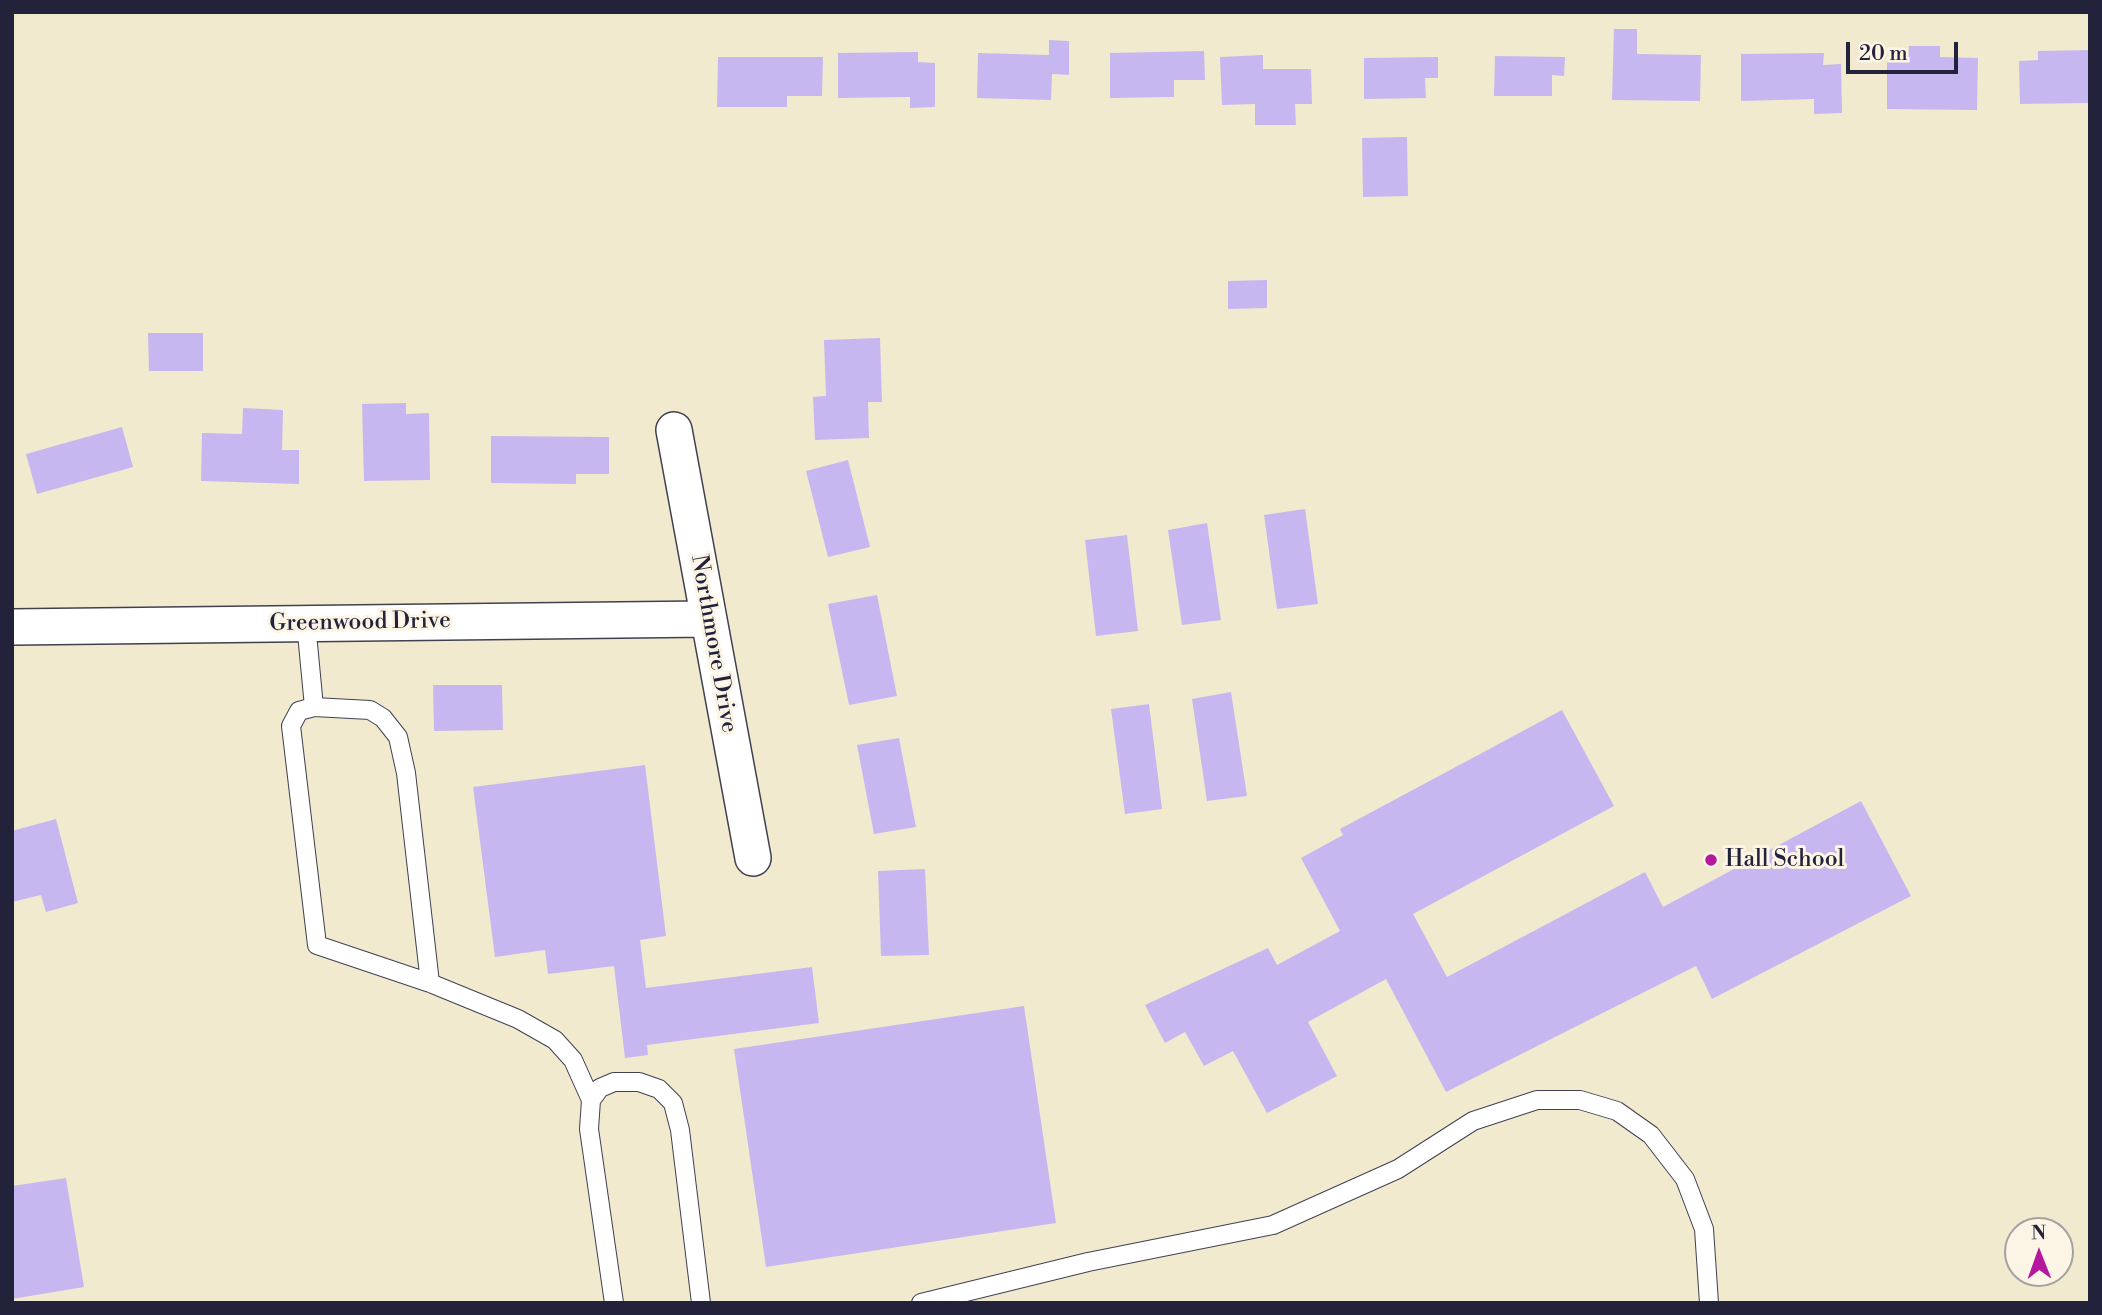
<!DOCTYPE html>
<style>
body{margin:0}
#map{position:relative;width:2102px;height:1315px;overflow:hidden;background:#f1eacf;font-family:"Libre Bodoni",serif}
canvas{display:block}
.frame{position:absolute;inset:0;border:14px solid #22223b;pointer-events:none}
.north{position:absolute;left:2004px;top:1217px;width:70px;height:70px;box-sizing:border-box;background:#fcf5e5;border:2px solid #a5a1a1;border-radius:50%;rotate:359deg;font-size:19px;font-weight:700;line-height:28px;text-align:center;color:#22223b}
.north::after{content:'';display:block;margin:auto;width:24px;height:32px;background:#b5179e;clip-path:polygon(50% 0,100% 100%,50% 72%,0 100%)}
.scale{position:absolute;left:1846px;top:42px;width:112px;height:32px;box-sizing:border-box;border:4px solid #22223b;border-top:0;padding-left:9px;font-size:21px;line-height:24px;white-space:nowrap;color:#22223b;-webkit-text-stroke:5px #fcf5e5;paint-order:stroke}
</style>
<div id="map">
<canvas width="2102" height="1315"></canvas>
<div class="frame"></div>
<div class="north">N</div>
<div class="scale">20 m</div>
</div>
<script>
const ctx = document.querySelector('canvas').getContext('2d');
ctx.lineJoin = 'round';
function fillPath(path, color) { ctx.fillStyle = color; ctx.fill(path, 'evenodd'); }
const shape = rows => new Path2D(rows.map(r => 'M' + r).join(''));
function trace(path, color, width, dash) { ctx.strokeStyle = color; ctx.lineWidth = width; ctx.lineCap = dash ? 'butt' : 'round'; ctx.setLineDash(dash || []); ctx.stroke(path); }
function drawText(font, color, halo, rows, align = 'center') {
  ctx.font = font + ' "Libre Bodoni",serif'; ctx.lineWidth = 6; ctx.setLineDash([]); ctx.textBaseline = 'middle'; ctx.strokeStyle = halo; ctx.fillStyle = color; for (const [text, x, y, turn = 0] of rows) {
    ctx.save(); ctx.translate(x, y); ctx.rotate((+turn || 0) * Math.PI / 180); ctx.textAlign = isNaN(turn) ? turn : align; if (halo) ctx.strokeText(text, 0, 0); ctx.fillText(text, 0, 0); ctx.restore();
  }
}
fillPath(shape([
 [1614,29,1637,29,1637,54,1701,55,1700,101,1612,100],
 [1049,40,1069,41,1069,75,1052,74,1051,100,977,98,978,53,1049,55],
 [1909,46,1940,46,1940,57,1978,58,1977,110,1887,109,1887,61,1908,61],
 [2090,50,2090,103,2020,104,2019,61,2038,60,2038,51],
 [1204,51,1205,80,1174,80,1174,97,1110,98,1110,53],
 [918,52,918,62,935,63,935,107,910,108,910,97,838,98,838,53],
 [1824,53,1823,65,1841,64,1842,113,1814,114,1814,99,1741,101,1741,54],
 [1263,55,1263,69,1311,69,1312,104,1295,104,1296,125,1255,125,1255,104,1222,105,1220,57],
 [1495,56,1565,57,1564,76,1552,75,1552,96,1494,96],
 [718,57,823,57,822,96,787,96,787,107,717,107],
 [1438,57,1438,78,1425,78,1426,98,1364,99,1364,58],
 [1407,137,1408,196,1363,197,1362,138],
 [1267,280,1267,308,1228,309,1228,281],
 [148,333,203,333,203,371,149,371],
 [880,338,882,402,868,402,869,438,815,440,813,397,826,396,824,340],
 [406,403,406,414,429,413,430,480,364,481,362,404],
 [243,408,283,410,282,450,299,450,299,484,201,481,202,433,242,434],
 [122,427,133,467,37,494,26,454],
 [491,436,609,437,609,474,576,474,576,484,491,483],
 [848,460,870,547,828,557,806,471],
 [1305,509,1318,604,1277,609,1264,515],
 [1207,523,1221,620,1182,625,1168,530],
 [1127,535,1138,631,1096,636,1085,540],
 [877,595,897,696,849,705,828,604],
 [433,685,502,685,503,730,434,731],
 [1231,692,1247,796,1207,801,1192,699],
 [1149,704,1162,809,1125,814,1111,709],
 [1562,710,1614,806,1413,914,1447,977,1645,872,1663,907,1861,801,1911,896,1712,999,1696,966,1446,1092,1386,979,1308,1022,1337,1076,1267,1113,1233,1051,1204,1066,1185,1032,1165,1043,1145,1005,1268,948,1277,965,1340,931,1301,858,1343,835,1340,829],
 [899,738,916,827,874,834,857,745],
 [645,765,666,936,640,940,646,988,812,967,819,1023,647,1045,648,1055,625,1058,614,966,548,974,545,950,495,957,473,787],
 [56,819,78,903,46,912,41,895,12,902,12,831],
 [925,869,929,955,881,956,878,871],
 [1024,1006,1056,1223,766,1267,734,1049],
 [66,1178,84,1287,12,1299,12,1186]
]), '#c7b7f0');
const lane = shape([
 [306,623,314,707],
 [430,983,406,773,398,737,383,718,370,710,314,707,299,711,291,726,317,945,430,983,518,1019,555,1040,573,1060,591,1100],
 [614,1303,589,1129,591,1100,600,1088,614,1082,639,1082,659,1089,673,1103,680,1130,701,1303],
 [921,1303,1088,1262,1273,1225,1398,1169,1473,1121,1537,1100,1580,1100,1617,1111,1651,1135,1685,1179,1704,1229,1709,1303]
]);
const street = shape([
 [674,430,753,858],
 [12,627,707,619]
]);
trace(lane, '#414051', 20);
trace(street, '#414051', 38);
trace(lane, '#fff', 18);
trace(street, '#fff', 35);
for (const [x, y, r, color] of [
 [1711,860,7,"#b5179e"]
]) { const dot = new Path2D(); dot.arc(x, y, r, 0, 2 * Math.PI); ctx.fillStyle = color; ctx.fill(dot); trace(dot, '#fcf5e5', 2.5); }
drawText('23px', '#22223b', '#fcf5e5', [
 ["Greenwood Drive",360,623,-1],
 ["Northmore Drive",713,644,80]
]);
drawText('23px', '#22223b', '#fcf5e5', [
 ["Hall School",1725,860]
], 'left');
</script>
